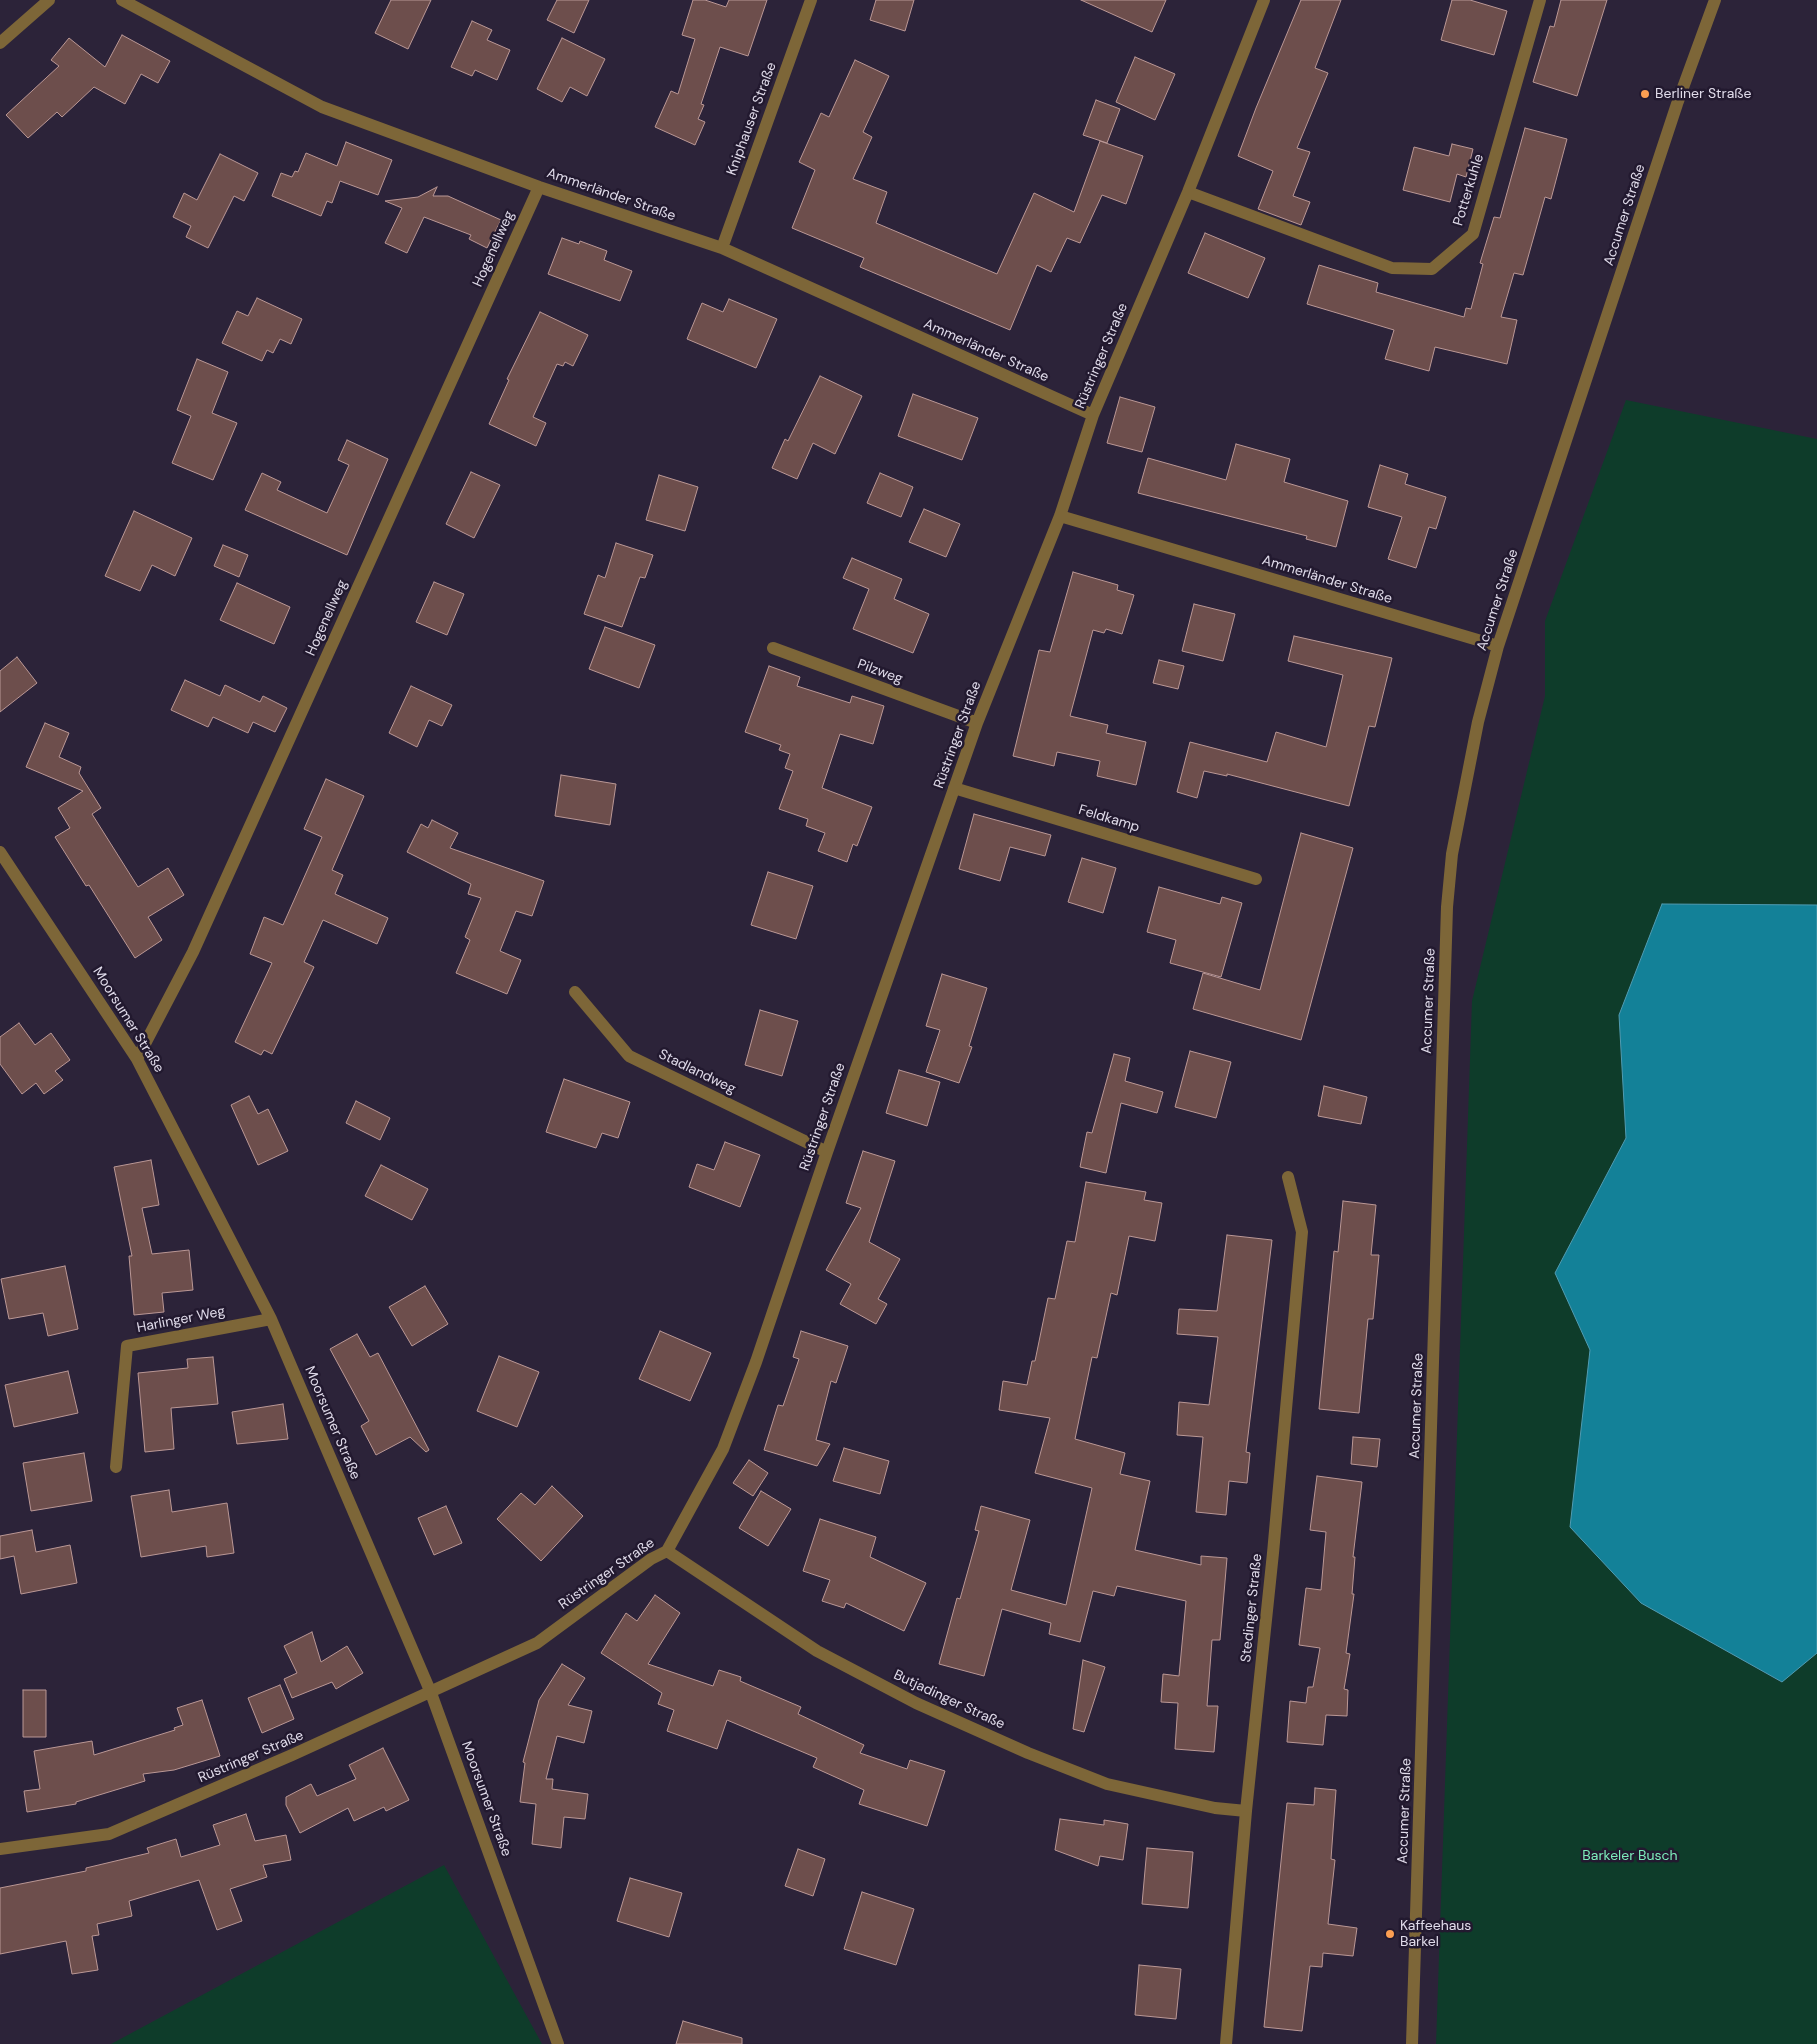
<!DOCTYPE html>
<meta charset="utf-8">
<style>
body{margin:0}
canvas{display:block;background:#2c2339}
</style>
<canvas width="1817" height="2044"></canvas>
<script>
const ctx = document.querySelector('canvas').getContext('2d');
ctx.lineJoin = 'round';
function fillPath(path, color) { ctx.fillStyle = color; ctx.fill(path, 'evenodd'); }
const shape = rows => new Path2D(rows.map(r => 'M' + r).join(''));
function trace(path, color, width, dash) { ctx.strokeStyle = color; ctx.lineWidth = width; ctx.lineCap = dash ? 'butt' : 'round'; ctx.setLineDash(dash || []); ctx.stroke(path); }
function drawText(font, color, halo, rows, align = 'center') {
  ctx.font = font + ' "DM Sans",sans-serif'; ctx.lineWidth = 5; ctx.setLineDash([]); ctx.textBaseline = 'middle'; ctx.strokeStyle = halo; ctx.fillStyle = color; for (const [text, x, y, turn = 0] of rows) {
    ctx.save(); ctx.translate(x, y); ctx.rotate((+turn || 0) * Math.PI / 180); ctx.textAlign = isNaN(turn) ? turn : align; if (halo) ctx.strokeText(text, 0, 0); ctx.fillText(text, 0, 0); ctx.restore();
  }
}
fillPath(shape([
 [1626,400,1817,439,1817,905,1662,904,1619,1015,1626,1138,1555,1273,1590,1350,1570,1527,1641,1603,1781,1682,1817,1653,1817,2044,1436,2044,1472,1001,1545,696,1545,621],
 [444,1865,542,2044,111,2044]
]), '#0e3c2a');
const water = shape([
 [1662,904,1817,905,1817,1653,1782,1682,1641,1603,1570,1527,1590,1350,1555,1273,1626,1138,1619,1015,1662,904]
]);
fillPath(water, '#138198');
trace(water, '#509cb1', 1);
const building = shape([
 [391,0,431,0,408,49,375,33,391,0],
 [557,0,589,0,574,33,547,20,557,0],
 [693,0,705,0,726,7,729,0,767,0,748,56,720,47,701,104,704,105,698,119,705,122,695,145,655,127,671,91,678,94,695,39,682,35,693,0],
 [876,0,914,0,905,31,870,20,876,0],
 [1081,0,1166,0,1152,32,1081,0],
 [1301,0,1341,0,1315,68,1328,73,1297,148,1310,152,1293,196,1310,202,1301,225,1258,209,1273,171,1238,156,1256,108,1301,0],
 [1452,0,1470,0,1507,11,1494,55,1441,40,1452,0],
 [1561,0,1607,0,1577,96,1533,82,1550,26,1554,27,1561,0],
 [472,21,492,30,487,40,510,50,497,80,475,70,472,76,451,67,472,21],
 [122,35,170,61,158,83,141,74,125,104,94,87,62,117,57,112,28,138,6,115,59,66,51,60,69,38,105,67,122,35],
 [562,38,605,59,587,96,570,87,562,102,537,89,562,38],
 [1135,57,1175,74,1155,120,1116,102,1135,57],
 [855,60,889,76,863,132,872,137,853,179,887,192,876,223,997,274,1034,193,1074,212,1100,141,1143,156,1126,204,1102,195,1080,243,1067,238,1051,272,1037,265,1010,330,860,267,864,258,792,228,815,170,799,162,821,113,829,117,855,60],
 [1096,100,1120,109,1107,143,1083,135,1096,100],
 [1525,128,1567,139,1551,199,1545,197,1523,275,1514,273,1501,317,1517,320,1507,364,1435,347,1429,371,1385,359,1394,330,1307,304,1319,265,1378,283,1376,292,1464,317,1466,308,1471,309,1483,264,1480,263,1494,217,1500,218,1525,128],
 [346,142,392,160,378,195,340,181,332,203,327,201,321,216,272,196,281,173,292,177,295,171,298,172,306,153,337,166,346,142],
 [1452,144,1473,149,1466,177,1457,174,1450,202,1403,190,1414,147,1449,156,1452,144],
 [220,154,258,173,244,201,234,196,208,248,186,237,191,226,173,217,184,193,197,200,220,154],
 [437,187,433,196,448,196,501,220,487,248,469,239,471,235,424,217,407,253,385,243,402,208,385,201,418,197,437,187],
 [1205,233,1265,258,1248,298,1188,273,1205,233],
 [562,238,579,244,580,241,607,251,604,260,632,271,620,301,548,274,562,238],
 [257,298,302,319,291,344,280,339,273,353,267,350,262,361,222,343,237,311,248,316,257,298],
 [729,299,777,319,756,368,687,339,702,303,723,312,729,299],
 [540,312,588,335,573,366,565,362,563,366,557,364,533,417,546,423,536,446,489,424,509,380,507,379,540,312],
 [197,359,228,372,212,413,237,423,213,480,172,463,191,416,177,410,197,359],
 [820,376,862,396,835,454,813,443,797,479,772,468,785,439,788,441,820,376],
 [913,394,978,418,962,460,898,436,913,394],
 [1120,397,1155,407,1142,452,1107,443,1120,397],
 [347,440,388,459,347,555,245,510,262,473,281,482,277,490,327,513,349,465,338,460,347,440],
 [1236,444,1290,459,1284,482,1348,501,1336,547,1306,539,1307,536,1138,493,1148,458,1226,480,1236,444],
 [1380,465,1408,474,1405,484,1446,497,1436,529,1429,527,1416,568,1388,559,1402,517,1368,507,1380,465],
 [471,472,500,485,474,538,446,524,471,472],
 [880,473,913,487,901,517,867,503,880,473],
 [659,475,698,487,685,531,646,520,659,475],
 [924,509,960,524,946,557,909,542,924,509],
 [134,511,192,538,175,576,152,565,140,591,105,576,134,511],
 [616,543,653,555,645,578,640,577,622,627,584,614,598,575,605,578,616,543],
 [223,545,248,555,239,577,214,566,223,545],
 [852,558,902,579,894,599,929,614,913,653,853,629,869,589,843,578,852,558],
 [1073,572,1118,585,1117,590,1134,595,1122,634,1106,629,1104,633,1093,630,1070,716,1108,725,1106,733,1146,742,1136,785,1097,776,1100,761,1057,752,1054,766,1013,756,1039,650,1050,652,1073,572],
 [434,582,464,594,447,635,416,622,434,582],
 [237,583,290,607,274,644,220,620,237,583],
 [1194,604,1235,614,1223,661,1182,651,1194,604],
 [605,627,655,645,639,688,589,669,605,627],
 [1294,636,1392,658,1375,727,1369,726,1349,806,1227,774,1227,776,1204,771,1197,798,1177,792,1190,742,1267,762,1276,732,1326,747,1343,675,1288,661,1294,636],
 [17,657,37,683,0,712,0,671,17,657],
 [1159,660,1184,666,1178,689,1153,683,1159,660],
 [769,666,800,677,797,686,850,703,852,696,884,706,873,744,840,734,822,788,872,807,857,846,853,844,847,862,818,851,825,833,806,826,808,819,779,809,793,771,785,768,790,754,779,750,781,745,745,732,769,666],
 [185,680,220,696,225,685,260,702,263,696,287,708,275,732,253,722,248,733,213,717,208,727,171,710,185,680],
 [411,686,452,705,442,726,429,720,417,747,389,733,411,686],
 [45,723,69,733,59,757,81,767,79,773,101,808,92,814,138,887,168,868,184,895,148,917,162,940,135,958,89,885,86,886,55,837,70,828,58,808,83,791,26,767,45,723],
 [561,775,616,784,610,825,555,816,561,775],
 [326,779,364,796,332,870,343,875,335,894,388,918,377,944,323,920,304,962,314,967,272,1054,264,1050,261,1055,235,1042,272,963,250,954,264,917,283,925,322,837,304,829,326,779],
 [974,814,1051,835,1045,856,1010,847,1000,881,959,869,974,814],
 [432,820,458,833,450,848,544,881,532,916,516,911,500,951,521,960,507,994,456,973,470,940,465,937,481,898,468,894,471,884,407,852,421,824,428,828,432,820],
 [1301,833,1353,848,1301,1040,1193,1009,1203,973,1260,990,1301,833],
 [1082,858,1116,868,1103,913,1068,902,1082,858],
 [768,872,813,886,796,939,751,925,768,872],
 [1159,887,1220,904,1222,897,1242,903,1221,977,1170,963,1176,940,1147,932,1159,887],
 [942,974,987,988,969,1046,972,1047,959,1083,926,1072,940,1030,926,1026,942,974],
 [760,1010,798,1021,782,1076,745,1065,760,1010],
 [19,1023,35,1045,51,1033,70,1060,55,1071,63,1080,44,1094,36,1083,22,1094,0,1064,0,1037,19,1023],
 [1190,1051,1231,1062,1216,1118,1175,1107,1190,1051],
 [1114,1054,1130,1058,1125,1081,1163,1092,1157,1113,1121,1103,1106,1173,1080,1167,1087,1132,1092,1133,1114,1054],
 [899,1070,940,1082,927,1126,886,1113,899,1070],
 [564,1079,630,1102,618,1138,602,1133,596,1148,546,1132,564,1079],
 [1324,1086,1367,1097,1361,1124,1318,1116,1324,1086],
 [249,1096,258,1114,268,1109,288,1151,258,1165,231,1105,249,1096],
 [356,1101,390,1118,380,1140,346,1123,356,1101],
 [725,1142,760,1155,740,1207,689,1187,697,1164,714,1170,725,1142],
 [863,1151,895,1161,869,1242,900,1259,878,1299,887,1304,876,1324,840,1304,851,1284,826,1270,861,1208,846,1203,863,1151],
 [151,1160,159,1205,142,1208,152,1254,189,1250,193,1290,162,1293,164,1312,134,1315,129,1256,132,1256,114,1167,151,1160],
 [381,1165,428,1189,412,1220,365,1196,381,1165],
 [1086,1182,1146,1192,1144,1200,1162,1203,1155,1241,1129,1236,1117,1295,1111,1293,1097,1358,1092,1357,1075,1439,1125,1453,1120,1474,1150,1481,1135,1550,1201,1565,1201,1556,1227,1558,1220,1640,1212,1640,1207,1706,1218,1706,1214,1752,1175,1749,1178,1703,1161,1702,1163,1674,1179,1676,1186,1601,1117,1586,1114,1596,1093,1591,1080,1642,1049,1634,1051,1623,1002,1609,984,1676,939,1664,957,1598,960,1599,979,1531,975,1530,981,1506,1030,1520,1011,1590,1066,1605,1092,1488,1035,1473,1050,1418,999,1410,1003,1381,1027,1385,1032,1361,1035,1361,1048,1298,1055,1299,1067,1241,1075,1242,1086,1182],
 [1343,1201,1376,1205,1371,1255,1379,1255,1373,1319,1368,1319,1359,1413,1319,1409,1334,1251,1338,1252,1343,1201],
 [1227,1235,1272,1240,1246,1452,1250,1453,1247,1483,1229,1481,1226,1515,1196,1512,1203,1437,1177,1435,1179,1402,1209,1405,1218,1337,1177,1334,1179,1309,1217,1311,1227,1235],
 [65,1266,78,1329,48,1336,43,1313,9,1319,1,1279,65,1266],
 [425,1286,448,1324,412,1346,389,1307,425,1286],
 [660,1331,711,1353,690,1401,639,1379,660,1331],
 [801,1331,848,1346,836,1383,831,1381,816,1440,830,1444,817,1466,764,1450,778,1405,783,1406,799,1359,793,1357,801,1331],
 [357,1334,370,1357,378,1353,429,1450,426,1452,410,1437,376,1455,361,1426,369,1421,330,1349,357,1334],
 [499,1356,539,1372,517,1427,477,1411,499,1356],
 [213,1357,218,1404,171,1408,174,1449,145,1452,138,1373,188,1368,187,1359,213,1357],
 [68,1371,78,1413,14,1427,5,1385,68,1371],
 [283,1404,288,1439,237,1444,232,1412,283,1404],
 [1353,1437,1380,1439,1377,1467,1351,1464,1353,1437],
 [844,1448,889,1461,880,1494,833,1481,844,1448],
 [84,1453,92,1501,31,1511,23,1463,84,1453],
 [749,1460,768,1473,753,1496,733,1483,749,1460],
 [1317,1476,1362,1482,1353,1557,1355,1557,1352,1594,1354,1594,1346,1653,1350,1654,1344,1689,1348,1690,1347,1716,1326,1715,1323,1745,1287,1742,1290,1701,1306,1703,1308,1687,1313,1687,1320,1648,1299,1645,1306,1588,1321,1590,1326,1532,1310,1530,1317,1476],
 [552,1486,583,1516,541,1561,497,1519,521,1493,535,1505,552,1486],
 [169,1490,172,1512,227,1503,234,1553,207,1557,206,1546,141,1557,131,1496,169,1490],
 [761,1491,791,1509,768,1546,739,1528,761,1491],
 [446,1506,462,1543,434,1555,418,1518,446,1506],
 [820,1519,876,1537,870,1557,926,1583,904,1631,846,1603,844,1608,822,1601,830,1580,803,1571,820,1519],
 [32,1530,36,1552,70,1545,77,1583,21,1594,14,1556,0,1559,0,1536,32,1530],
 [655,1595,680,1613,648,1664,713,1686,719,1670,741,1677,740,1681,801,1707,798,1714,864,1745,860,1753,907,1769,910,1760,945,1771,927,1826,859,1804,864,1790,813,1767,817,1758,727,1720,717,1749,667,1731,674,1710,658,1704,662,1693,601,1653,626,1613,637,1621,655,1595],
 [312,1632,321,1662,347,1646,363,1673,336,1689,332,1682,292,1698,284,1679,297,1673,284,1646,312,1632],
 [1083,1660,1105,1667,1084,1732,1073,1729,1083,1660],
 [562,1664,585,1678,568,1705,592,1711,584,1743,557,1736,546,1779,553,1779,552,1789,588,1794,585,1819,564,1817,561,1848,532,1844,536,1804,520,1802,525,1763,523,1762,539,1700,562,1664],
 [280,1685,294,1719,262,1733,248,1698,280,1685],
 [23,1690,46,1690,46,1737,23,1737,23,1690],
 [202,1700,220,1756,174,1770,143,1774,145,1781,76,1802,76,1804,27,1812,24,1791,40,1789,34,1751,92,1741,94,1755,175,1730,174,1728,183,1725,177,1708,202,1700],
 [383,1748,409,1800,386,1811,384,1807,354,1821,348,1808,300,1833,286,1805,286,1797,311,1784,317,1796,356,1779,349,1765,383,1748],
 [1315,1788,1336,1790,1331,1859,1335,1860,1328,1924,1357,1928,1353,1956,1323,1953,1322,1967,1310,1966,1302,2031,1264,2027,1287,1803,1314,1805,1315,1788],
 [246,1814,255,1841,286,1835,291,1860,263,1865,267,1877,230,1889,242,1921,217,1930,199,1880,129,1901,132,1916,97,1924,99,1935,92,1936,98,1970,72,1974,66,1941,0,1954,0,1888,86,1871,86,1868,149,1853,147,1848,176,1839,181,1857,220,1845,213,1825,246,1814],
 [1060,1819,1104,1825,1104,1820,1128,1824,1123,1860,1100,1856,1098,1866,1055,1850,1060,1819],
 [1147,1848,1193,1852,1188,1908,1142,1904,1147,1848],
 [798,1849,825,1859,813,1896,785,1886,798,1849],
 [630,1878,682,1893,669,1937,617,1921,630,1878],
 [862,1892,914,1909,896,1965,844,1949,862,1892],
 [1139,1965,1181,1969,1176,2019,1135,2015,1139,1965],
 [683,2021,742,2038,742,2044,676,2044,683,2021]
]);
fillPath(building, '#6d4e4c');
trace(building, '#ba9795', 1);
trace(shape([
 [122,0,322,107,539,187,722,248,1093,415],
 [0,43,49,0],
 [1188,192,1392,268,1432,269,1473,234,1540,0],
 [722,248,811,0],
 [1060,516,1498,646],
 [773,648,977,723],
 [954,788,1256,879],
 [0,852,137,1059,271,1319,431,1693,558,2044],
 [575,992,629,1056,827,1152],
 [137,1059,193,952,539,187],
 [116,1467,127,1346,271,1319],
 [667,1551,817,1651,916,1703,1028,1753,1107,1784,1215,1808,1246,1811],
 [0,1849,109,1834,292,1755,537,1643,651,1559,667,1551,723,1449,756,1362,827,1152,977,723,1060,516,1093,415,1188,192,1264,0],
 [1226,2044,1246,1811,1273,1553,1302,1232,1288,1177],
 [1412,2044,1447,907,1452,854,1478,722,1498,646,1677,104,1715,0]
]), '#7d6638', 12);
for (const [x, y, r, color] of [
 [1645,94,5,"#fb9e52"],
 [1390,1934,5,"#fb9e52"]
]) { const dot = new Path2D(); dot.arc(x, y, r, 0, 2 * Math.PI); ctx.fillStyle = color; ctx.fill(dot); trace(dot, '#22192f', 2); }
drawText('14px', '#e0dbea', '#22192f', [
 ["Berliner Straße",1655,94],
 ["Kaffeehaus",1400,1926],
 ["Barkel",1400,1942]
], 'left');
drawText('14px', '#e0dbea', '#22192f', [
 ["Kniphauser Straße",752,119,-70],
 ["Potterkuhle",1469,190,-73],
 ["Ammerländer Straße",611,195,19],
 ["Accumer Straße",1625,215,-72],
 ["Hogenellweg",494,249,-66],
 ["Ammerländer Straße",986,351,24],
 ["Rüstringer Straße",1102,356,-67],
 ["Ammerländer Straße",1327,580,17],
 ["Accumer Straße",1498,600,-72],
 ["Hogenellweg",327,618,-66],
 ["Pilzweg",880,672,20],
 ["Rüstringer Straße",958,735,-70],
 ["Feldkamp",1109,819,17],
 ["Accumer Straße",1429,1001,-88],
 ["Moorsumer Straße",128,1020,58],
 ["Stadlandweg",697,1072,26],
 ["Rüstringer Straße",823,1117,-71],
 ["Harlinger Weg",181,1320,-11],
 ["Accumer Straße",1417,1406,-88],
 ["Moorsumer Straße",332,1423,67],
 ["Rüstringer Straße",607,1574,-35],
 ["Stedinger Straße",1252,1608,-84],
 ["Butjadinger Straße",949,1700,25],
 ["Rüstringer Straße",251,1757,-23],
 ["Moorsumer Straße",486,1799,70],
 ["Accumer Straße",1405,1811,-88]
]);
drawText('14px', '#7dedbc', '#22192f', [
 ["Barkeler Busch",1630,1856]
]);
</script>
